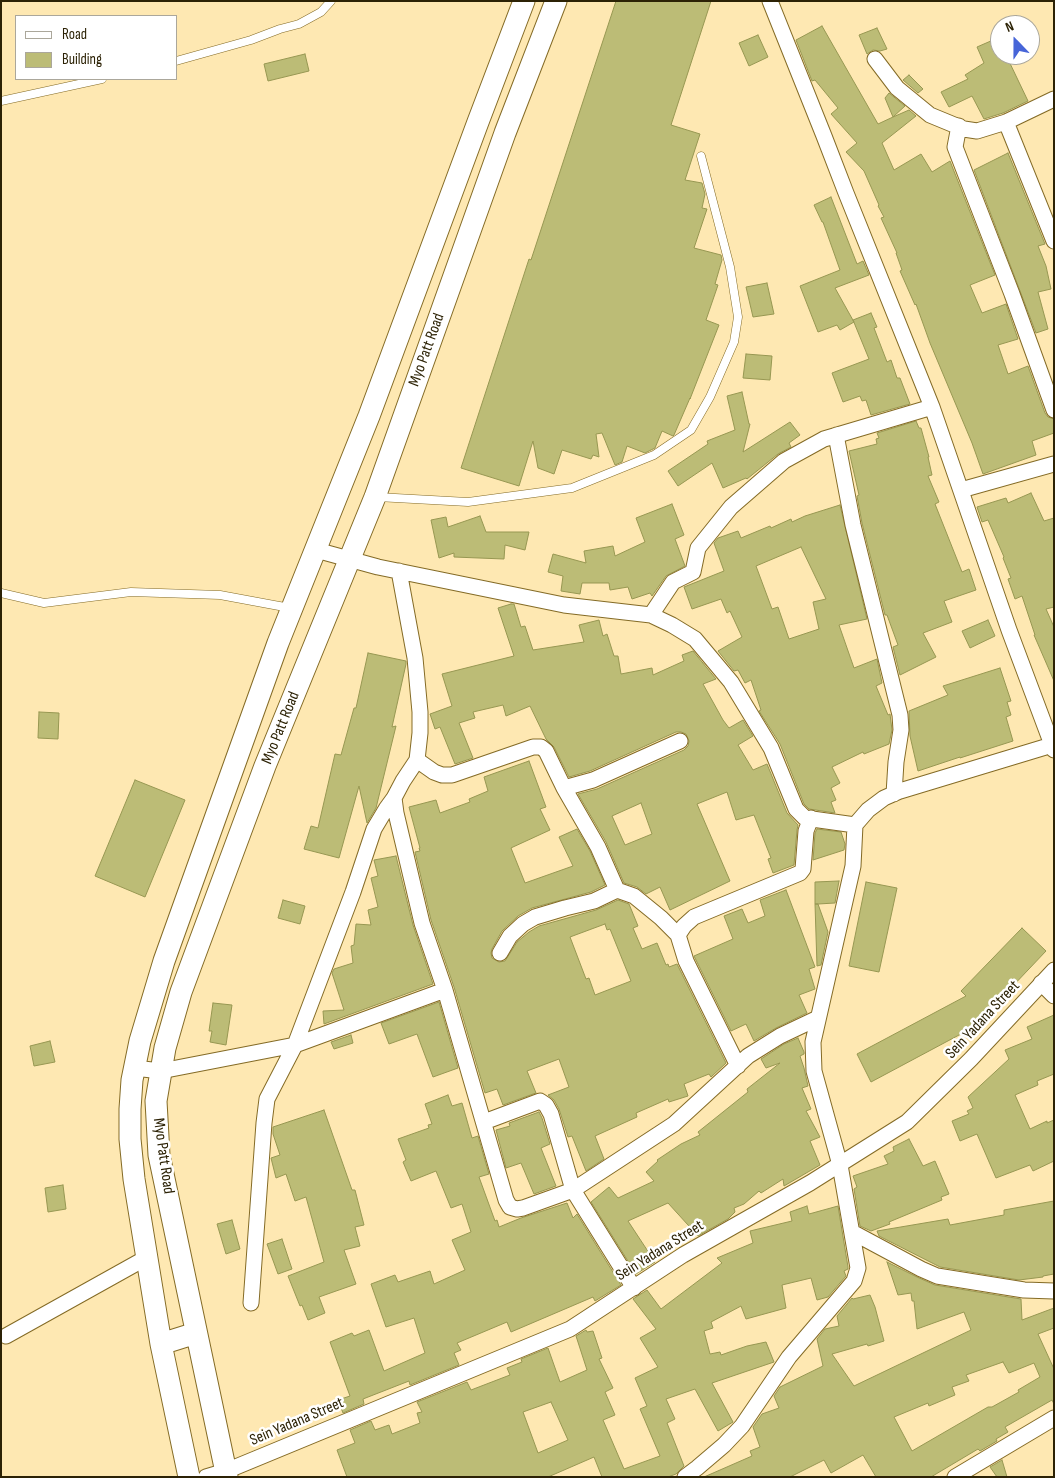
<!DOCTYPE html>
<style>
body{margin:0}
#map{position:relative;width:1055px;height:1478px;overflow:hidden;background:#fee8b2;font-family:"Sofia Sans Condensed",sans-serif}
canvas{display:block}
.frame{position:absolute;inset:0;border:2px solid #2c2205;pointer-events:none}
.legend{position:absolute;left:15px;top:15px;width:162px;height:65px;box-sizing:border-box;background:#fff;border:1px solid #aba79b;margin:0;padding:6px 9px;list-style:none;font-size:15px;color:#2c2205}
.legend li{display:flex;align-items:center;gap:10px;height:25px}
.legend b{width:25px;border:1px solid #aba79b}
.north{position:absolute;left:990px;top:15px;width:50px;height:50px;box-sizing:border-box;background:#fff;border:1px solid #aba79b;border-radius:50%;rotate:338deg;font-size:14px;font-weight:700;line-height:20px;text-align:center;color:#2c2205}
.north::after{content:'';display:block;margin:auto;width:18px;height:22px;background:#4765d8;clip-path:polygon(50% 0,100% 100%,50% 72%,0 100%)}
</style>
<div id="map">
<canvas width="1055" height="1478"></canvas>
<div class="frame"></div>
<ul class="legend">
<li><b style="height:6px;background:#fff"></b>Road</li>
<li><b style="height:14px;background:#bcbc76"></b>Building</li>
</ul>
<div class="north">N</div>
</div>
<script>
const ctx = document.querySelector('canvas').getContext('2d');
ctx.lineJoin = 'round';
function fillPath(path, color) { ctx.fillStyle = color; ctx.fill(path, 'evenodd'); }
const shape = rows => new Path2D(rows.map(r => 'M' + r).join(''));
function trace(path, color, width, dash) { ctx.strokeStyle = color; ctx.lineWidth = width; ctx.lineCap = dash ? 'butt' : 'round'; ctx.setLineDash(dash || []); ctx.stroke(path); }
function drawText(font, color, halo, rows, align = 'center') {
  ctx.font = font + ' "Sofia Sans Condensed",sans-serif'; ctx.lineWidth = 5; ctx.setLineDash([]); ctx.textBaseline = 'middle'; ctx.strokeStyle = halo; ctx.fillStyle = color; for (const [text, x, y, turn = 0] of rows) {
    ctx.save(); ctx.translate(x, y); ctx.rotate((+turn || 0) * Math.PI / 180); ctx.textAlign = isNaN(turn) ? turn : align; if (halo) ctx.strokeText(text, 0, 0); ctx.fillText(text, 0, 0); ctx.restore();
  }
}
const building = shape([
 [616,1,711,1,671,125,700,134,685,180,702,183,705,194,702,208,707,209,694,248,721,255,722,260,715,284,718,285,706,320,719,325,690,399,690,398,674,435,673,436,662,431,655,448,645,453,627,446,622,462,615,465,602,433,596,434,599,457,593,455,591,459,562,450,554,474,538,468,533,441,519,486,461,468,529,259,531,260,616,1],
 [822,26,878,124,893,117,885,98,889,93,905,106,893,117,909,110,916,116,882,143,894,170,921,154,932,172,950,161,995,275,970,285,982,313,1006,304,1018,339,998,345,1008,374,1028,366,1045,413,1048,417,1054,419,1054,433,1032,441,1036,455,983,474,972,443,930,343,916,304,915,305,900,271,902,270,896,253,897,253,881,218,884,217,878,206,879,205,864,171,846,152,857,143,831,114,838,108,815,80,812,81,796,40,822,26],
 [877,28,887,49,880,51,873,50,867,54,859,35,877,28],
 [758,35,768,57,749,66,739,43,758,35],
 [1000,37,1000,55,1006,55,1028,101,1003,113,984,119,972,96,949,107,941,92,968,79,965,75,984,63,977,47,1000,37],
 [305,54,309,71,268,81,264,64,305,54],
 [909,75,923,89,918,93,903,80,909,75],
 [1008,153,1045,244,1038,246,1046,266,1051,289,1038,292,1048,329,1036,333,974,170,1008,153],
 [831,197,857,264,863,261,869,275,835,288,854,322,840,330,837,325,818,332,800,286,840,270,823,222,822,222,814,205,831,197],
 [767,283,774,314,753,317,746,287,767,283],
 [871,313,877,327,874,328,887,362,891,360,897,378,900,378,910,404,871,415,866,400,862,401,860,396,843,402,832,373,869,359,853,320,871,313],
 [746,354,772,356,770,380,743,378,746,354],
 [742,392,749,424,750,424,743,452,790,422,800,435,789,443,791,447,778,454,747,479,746,478,723,488,712,463,678,486,668,471,708,444,707,441,735,430,727,396,742,392],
 [916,421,919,428,921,428,929,457,928,457,932,475,928,476,939,502,935,504,962,572,969,569,976,590,944,601,952,622,923,633,936,657,900,675,893,647,898,645,887,615,885,615,862,523,857,496,859,495,849,451,877,444,876,439,879,438,877,433,916,421],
 [1031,493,1044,521,1054,518,1054,607,1046,609,1054,627,1054,681,1034,635,1035,635,1022,596,1015,599,1008,579,1011,578,1003,558,1004,557,988,520,982,522,977,507,1006,498,1008,503,1031,493],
 [672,504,684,535,675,539,685,566,666,576,652,596,650,593,632,599,628,587,610,590,609,583,582,583,580,594,561,591,563,576,548,572,553,554,586,563,584,551,613,546,615,556,645,542,636,518,672,504],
 [840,505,867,619,839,625,854,668,877,659,882,683,876,686,888,715,890,714,892,730,889,744,864,754,863,752,832,767,840,783,831,788,836,800,831,802,835,813,809,809,804,804,780,744,759,711,761,710,751,680,745,683,738,670,734,671,718,651,742,637,730,611,727,613,721,599,692,609,684,587,724,571,714,543,718,538,738,531,741,538,770,526,771,528,791,519,792,522,805,516,840,505],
 [801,547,826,599,813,602,819,629,789,639,778,607,772,609,756,566,801,547],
 [480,516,486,532,529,532,525,550,505,545,504,559,454,557,454,553,439,558,431,520,446,517,448,527,480,516],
 [511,604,514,604,521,627,525,626,533,650,584,642,579,625,599,620,603,636,607,634,614,656,618,656,621,674,652,668,653,675,684,661,682,655,693,651,716,679,703,684,723,720,729,728,743,720,753,736,738,745,753,770,767,764,787,813,798,825,797,830,794,865,773,873,768,859,771,858,754,815,736,820,727,792,697,804,730,881,670,910,660,887,646,894,637,887,624,883,606,842,578,794,597,789,684,750,688,746,689,741,686,734,681,732,676,732,590,771,569,777,554,747,546,739,530,706,506,716,503,705,473,712,475,718,459,723,473,758,455,764,440,727,435,729,430,714,452,706,442,674,514,656,498,608,511,604],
 [641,803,652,834,625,845,612,816,641,803],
 [988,620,995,636,970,648,962,631,988,620],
 [368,653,406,661,406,664,392,727,396,726,376,808,367,823,359,786,339,858,304,849,311,826,318,828,335,754,341,755,354,708,356,708,368,653],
 [1000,668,1011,701,1007,702,1011,715,1006,717,1013,741,960,758,960,757,918,771,910,736,909,711,948,695,943,686,1000,668],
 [39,712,59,713,58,739,38,738,39,712],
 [529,761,546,807,540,809,550,830,513,847,511,848,525,883,573,866,559,837,577,829,590,851,605,885,591,892,532,908,518,916,502,931,492,949,491,953,492,958,499,962,505,961,517,942,529,932,539,926,596,910,618,900,629,904,638,926,633,928,642,949,657,943,666,965,668,964,669,967,677,964,726,1063,711,1077,709,1074,684,1084,688,1096,669,1102,668,1099,636,1113,637,1117,595,1136,604,1159,586,1171,572,1136,568,1137,559,1109,554,1100,548,1095,569,1087,559,1059,527,1071,536,1093,503,1105,497,1089,485,1093,454,987,431,920,415,852,420,851,419,848,420,848,409,807,436,800,440,813,470,802,469,799,488,791,484,777,529,761],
 [605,924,607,930,610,929,631,981,595,995,589,978,586,979,570,937,605,924],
 [135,780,185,800,145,897,95,876,135,780],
 [817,829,841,832,845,844,844,850,813,860,815,833,817,829],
 [396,856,413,925,433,984,324,1024,323,1011,344,1010,332,973,334,969,353,963,351,946,354,945,356,924,371,925,368,910,378,907,371,878,378,876,374,860,396,856],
 [839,881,835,903,818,904,828,932,821,965,817,966,815,904,818,904,815,904,815,882,839,881],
 [866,882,897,888,879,972,849,966,866,882],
 [786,890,815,967,809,969,815,989,799,995,807,1013,776,1028,754,1041,746,1024,731,1031,694,956,733,939,724,916,742,909,748,923,765,916,760,900,786,890],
 [283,900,305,906,300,924,278,918,283,900],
 [1022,928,1046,951,974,1027,871,1082,857,1054,966,996,961,991,1022,928],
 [439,1002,458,1068,433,1077,417,1034,389,1044,381,1023,439,1002],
 [213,1003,232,1005,226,1045,210,1042,212,1031,209,1031,213,1003],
 [1054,1015,1054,1074,1037,1081,1038,1085,1015,1095,1030,1129,1047,1121,1047,1123,1054,1120,1054,1161,1033,1171,1030,1165,996,1178,977,1134,960,1141,952,1121,969,1114,967,1111,973,1108,968,1097,1009,1059,1005,1050,1032,1039,1027,1027,1054,1015],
 [351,1035,353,1043,334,1049,331,1042,351,1035],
 [798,1038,804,1052,804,1054,800,1056,804,1068,808,1086,802,1088,811,1109,806,1111,820,1137,810,1141,820,1165,784,1186,783,1179,761,1193,759,1191,744,1204,734,1208,735,1212,728,1219,698,1236,668,1203,628,1221,655,1262,636,1274,591,1202,609,1187,618,1198,654,1181,646,1172,658,1161,657,1160,681,1144,700,1135,698,1132,748,1092,747,1089,780,1063,766,1068,761,1059,784,1044,798,1038],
 [50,1041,55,1062,34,1066,30,1046,50,1041],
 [448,1095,452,1106,462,1103,472,1138,478,1136,489,1174,479,1177,495,1221,497,1220,499,1227,521,1218,567,1203,573,1218,577,1214,621,1285,595,1301,593,1297,511,1332,507,1322,457,1343,461,1350,454,1353,459,1365,410,1385,409,1381,363,1399,364,1404,343,1413,338,1400,350,1396,330,1342,352,1333,354,1336,369,1330,384,1371,425,1353,414,1318,386,1327,371,1284,395,1275,398,1282,430,1271,434,1284,465,1270,452,1240,471,1232,462,1204,451,1208,436,1171,411,1181,403,1162,406,1160,398,1139,429,1128,428,1125,432,1124,425,1104,448,1095],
 [324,1110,352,1190,355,1190,364,1225,355,1227,360,1246,344,1250,356,1284,319,1297,325,1313,308,1320,302,1305,300,1306,288,1276,324,1262,306,1197,295,1201,286,1174,276,1178,271,1158,280,1155,273,1134,273,1127,324,1110],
 [539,1112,542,1118,550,1144,541,1148,556,1186,534,1194,521,1163,506,1168,496,1130,510,1126,509,1123,539,1112],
 [909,1139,923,1166,935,1161,949,1194,941,1197,942,1200,889,1222,890,1224,871,1231,860,1226,854,1189,857,1187,853,1176,888,1164,884,1156,894,1151,893,1147,909,1139],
 [63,1185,66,1209,48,1212,45,1188,63,1185],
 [1054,1201,1054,1274,1043,1276,1043,1277,1019,1280,940,1267,879,1236,877,1231,948,1219,950,1225,1004,1215,1004,1210,1054,1201],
 [807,1206,809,1214,838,1206,848,1267,848,1269,844,1271,846,1276,828,1297,817,1300,811,1278,782,1285,786,1308,746,1319,741,1306,711,1322,713,1328,704,1331,710,1354,720,1352,721,1355,747,1346,766,1342,774,1362,712,1383,733,1422,718,1431,695,1389,666,1399,675,1419,667,1423,684,1466,676,1474,668,1477,602,1477,594,1457,548,1477,347,1477,337,1450,355,1443,350,1430,371,1421,375,1430,389,1425,392,1434,420,1423,417,1413,422,1412,417,1402,467,1382,471,1390,510,1375,507,1368,522,1362,521,1359,548,1348,560,1382,587,1370,576,1336,586,1330,587,1332,593,1331,602,1358,599,1359,613,1388,605,1392,615,1415,603,1420,624,1469,660,1456,640,1409,647,1406,635,1378,658,1367,640,1338,656,1329,633,1299,647,1290,661,1309,722,1263,717,1258,753,1243,750,1231,792,1221,790,1212,807,1206],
 [551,1402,568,1440,538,1453,523,1412,551,1402],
 [232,1220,240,1249,226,1254,217,1224,232,1220],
 [282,1239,292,1269,278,1274,267,1244,282,1239],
 [887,1262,917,1277,935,1285,1021,1299,1022,1320,1054,1308,1054,1328,1038,1334,1054,1369,1054,1404,1052,1400,1005,1427,1008,1432,996,1439,997,1441,980,1451,978,1449,931,1477,876,1477,863,1455,831,1473,824,1460,790,1477,704,1477,752,1456,750,1451,760,1447,753,1427,762,1414,779,1408,774,1396,780,1387,823,1366,817,1339,825,1329,839,1326,837,1316,852,1298,853,1299,870,1295,875,1307,884,1341,868,1346,867,1344,832,1354,854,1386,971,1330,964,1312,917,1329,914,1301,912,1301,911,1293,898,1295,887,1262],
 [1003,1362,1009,1373,1034,1363,1040,1377,1018,1390,1019,1392,992,1407,988,1407,912,1451,894,1417,928,1403,929,1406,955,1395,952,1387,969,1381,966,1375,1003,1362],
 [1002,1460,1007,1477,997,1477,990,1467,1002,1460]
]);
fillPath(building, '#bcbc76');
trace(building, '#979752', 1);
const service = shape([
 [176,61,251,40,280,29,299,24,321,12,331,1],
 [1,101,102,79],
 [377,497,468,502,572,488,654,455,691,430,710,397,734,342,738,317,730,267,701,156],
 [1,593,44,603,131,592,220,595,290,608]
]);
const minor = shape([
 [770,1,824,136,846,193,932,407,1009,630,1054,750],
 [875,59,897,88,930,115,964,129,977,131,1006,122,1054,99],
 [1006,122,1054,241],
 [959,126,955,147,1012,294,1054,410],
 [836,435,853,525,900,715,901,730,896,762,894,794],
 [961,490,1054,464],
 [316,550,378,567,564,605,651,615,672,625,695,639,731,682,771,748,796,809,805,818,855,825],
 [399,571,415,658,420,712,420,733,417,760,403,781,394,798,396,813,422,923,445,990,506,1200,510,1207,517,1209,523,1208,573,1190,674,1124,748,1056,780,1036,818,1018],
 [651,615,673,582,693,572,698,548,731,507,784,461,824,439,932,407],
 [417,760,434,772,442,775,452,775,533,747,541,747,546,751,564,788,598,847,617,890,634,896,661,918,678,935],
 [564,788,593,780,680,741],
 [500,953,510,936,523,924,535,917,565,908,594,901,617,890],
 [1041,983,1054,996],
 [738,1066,686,961,678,935,684,926,694,917,800,873,803,869,806,831,811,818],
 [134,1068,161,1071,295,1045,445,990],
 [484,1122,540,1101,546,1105,551,1114,573,1190,634,1288],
 [852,1232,921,1269,937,1276,1024,1290,1054,1291],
 [251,1303,264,1123,267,1099,295,1045,353,892,374,829,386,809,394,798],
 [6,1336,146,1258],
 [206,1477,226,1471,570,1329,683,1255,810,1183,907,1122,971,1059,1054,970],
 [685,1477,697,1468,724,1445,742,1426,789,1357,854,1281,858,1268,840,1165,814,1071,813,1042,853,866,855,825,868,810,884,798,900,791,1052,745],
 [955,1477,1054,1418]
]);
const secondary = shape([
 [161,1344,196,1333],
 [189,1477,161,1344,134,1179,130,1139,130,1109,132,1080,140,1041,164,961,278,643,369,416,478,122,524,1],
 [227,1477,159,1155,156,1101,165,1048,181,992,265,766,375,497,505,133,556,1]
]);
trace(service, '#846b26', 9);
trace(minor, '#846b26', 17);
trace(secondary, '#846b26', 23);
trace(service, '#fff', 8);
trace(minor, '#fff', 15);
trace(secondary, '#fff', 21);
drawText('16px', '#2c2205', '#fff', [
 ["Myo Patt Road",427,350,-70],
 ["Myo Patt Road",281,728,-68],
 ["Sein Yadana Street",983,1020,-47],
 ["Myo Patt Road",163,1156,82],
 ["Sein Yadana Street",660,1251,-32],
 ["Sein Yadana Street",297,1422,-23]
]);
</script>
